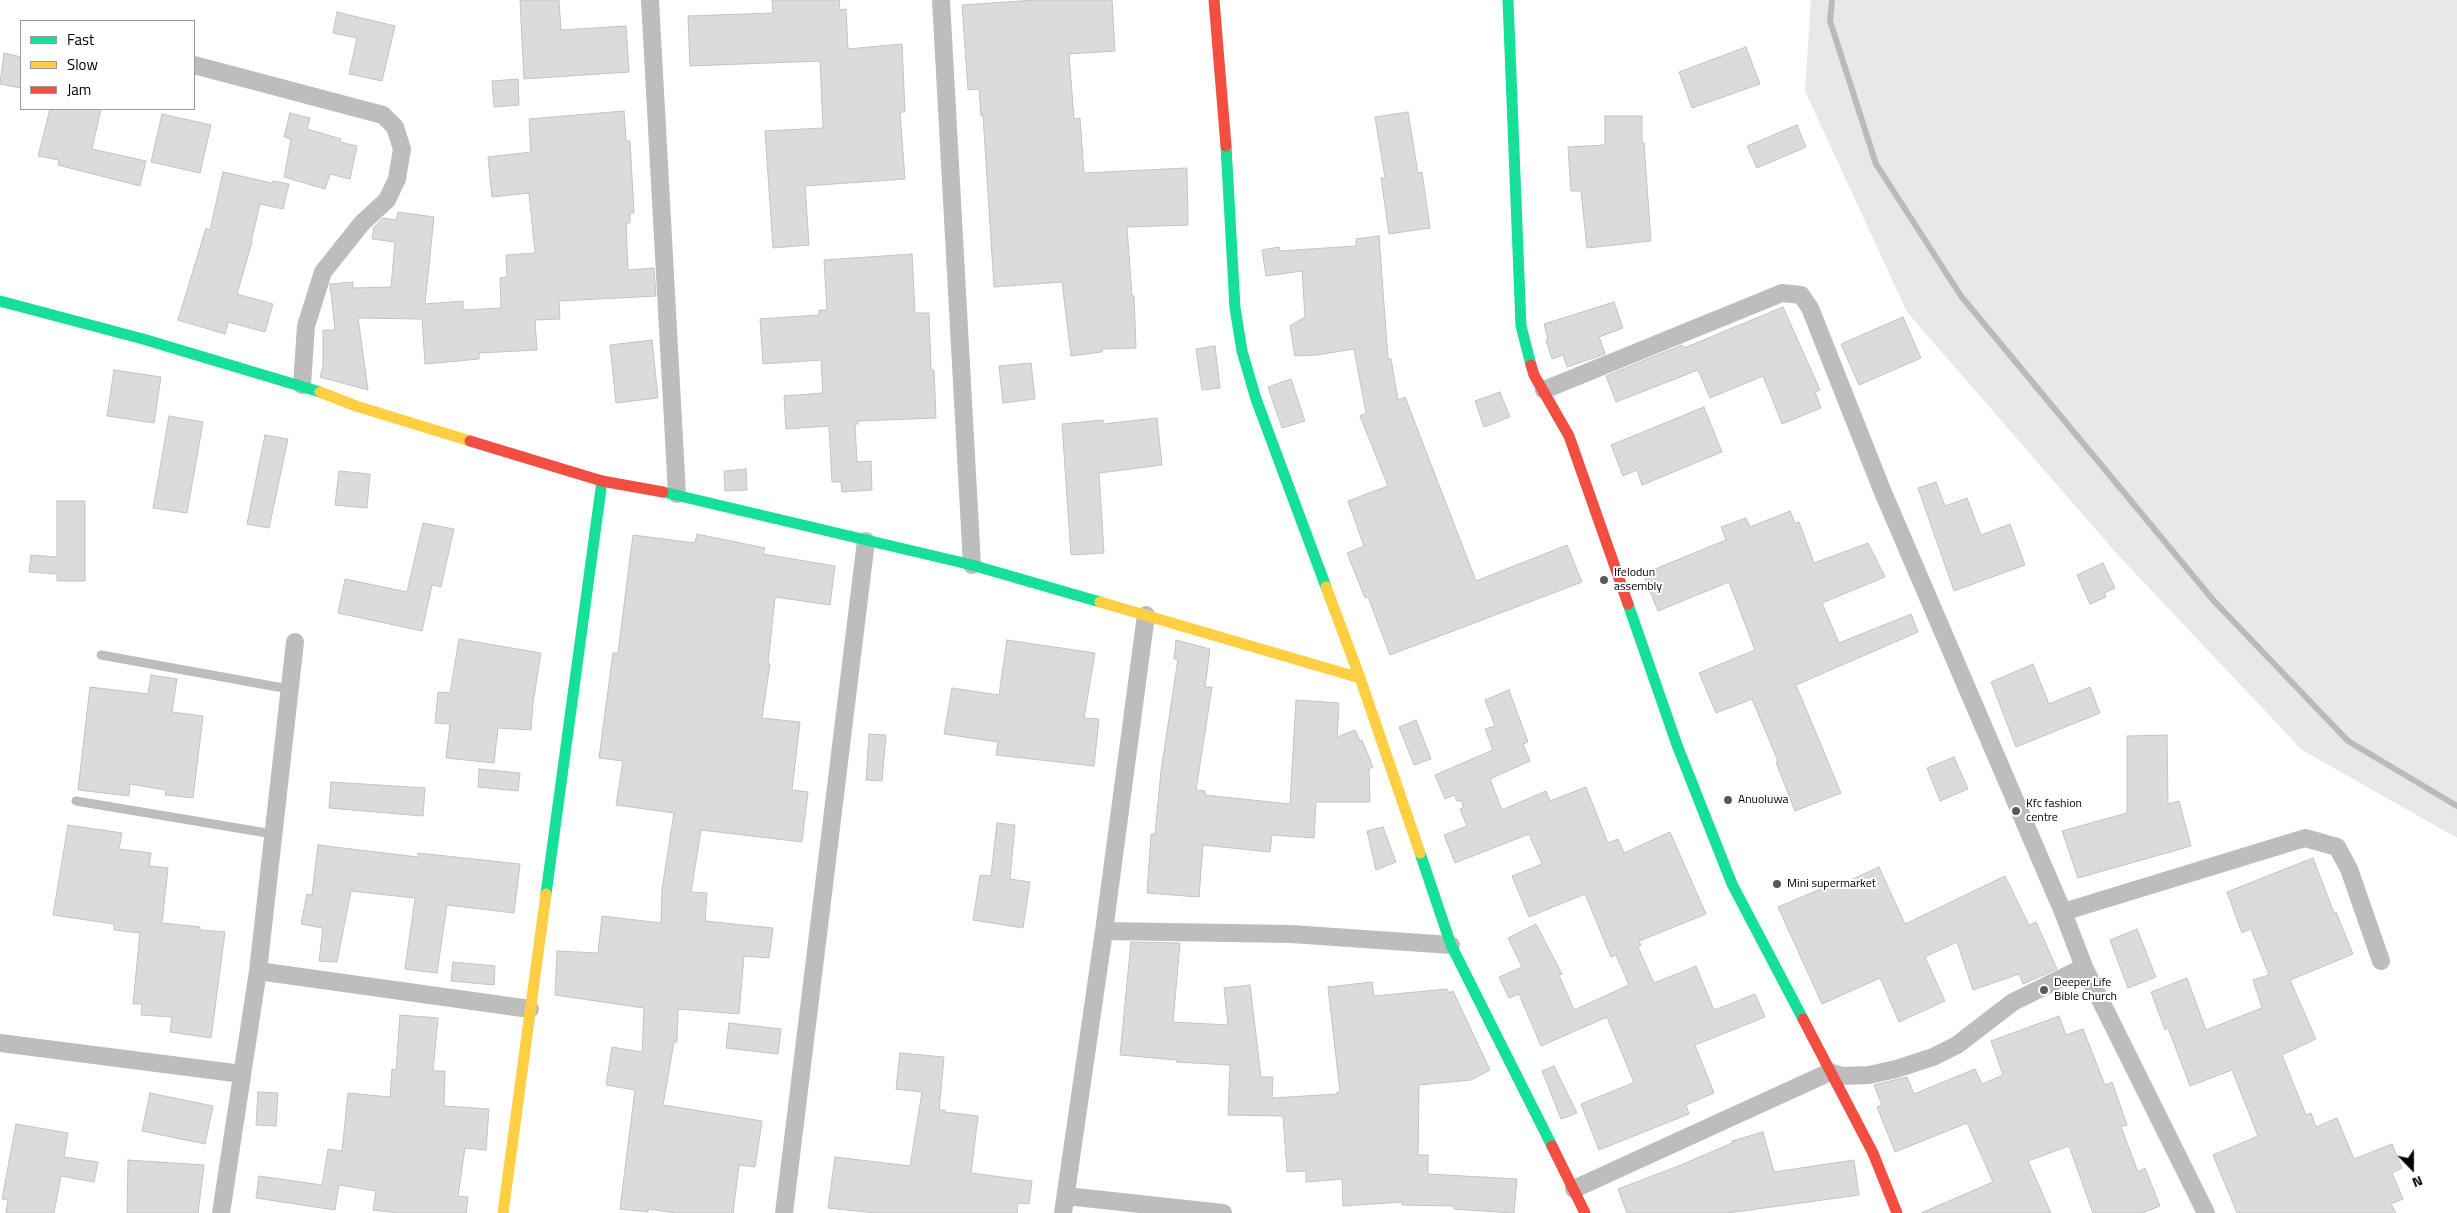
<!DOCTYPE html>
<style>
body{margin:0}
#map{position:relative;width:2457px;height:1213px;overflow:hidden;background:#fff;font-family:"Titillium Web",sans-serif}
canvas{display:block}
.legend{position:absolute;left:20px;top:20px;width:175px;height:90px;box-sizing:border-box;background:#fff;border:1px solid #999;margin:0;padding:6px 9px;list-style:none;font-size:15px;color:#000}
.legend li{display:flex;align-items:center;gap:10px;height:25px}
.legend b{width:25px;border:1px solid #999}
.north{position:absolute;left:2387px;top:1143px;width:50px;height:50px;-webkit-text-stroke:4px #fff;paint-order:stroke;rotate:158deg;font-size:14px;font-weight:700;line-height:20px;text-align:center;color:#000}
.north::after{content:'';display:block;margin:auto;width:18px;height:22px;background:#000;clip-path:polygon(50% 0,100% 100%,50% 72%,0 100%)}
</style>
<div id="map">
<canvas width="2457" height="1213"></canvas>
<ul class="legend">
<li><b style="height:6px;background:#16e098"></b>Fast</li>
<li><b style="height:6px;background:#ffcf43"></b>Slow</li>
<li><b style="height:6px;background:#f24e42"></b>Jam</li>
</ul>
<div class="north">N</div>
</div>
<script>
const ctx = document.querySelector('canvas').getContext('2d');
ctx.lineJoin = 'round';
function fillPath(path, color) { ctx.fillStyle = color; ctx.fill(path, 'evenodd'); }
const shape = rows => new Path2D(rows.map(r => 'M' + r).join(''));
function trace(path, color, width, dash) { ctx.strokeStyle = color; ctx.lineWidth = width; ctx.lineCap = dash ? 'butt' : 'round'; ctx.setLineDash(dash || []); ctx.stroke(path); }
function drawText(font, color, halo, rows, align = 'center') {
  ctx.font = font + ' "Titillium Web",sans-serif'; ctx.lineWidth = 4; ctx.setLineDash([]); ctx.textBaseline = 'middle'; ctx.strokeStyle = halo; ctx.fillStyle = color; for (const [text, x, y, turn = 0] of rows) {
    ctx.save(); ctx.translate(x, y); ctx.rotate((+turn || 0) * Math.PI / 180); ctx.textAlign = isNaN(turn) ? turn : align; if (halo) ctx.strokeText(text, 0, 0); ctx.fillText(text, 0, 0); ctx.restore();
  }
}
fillPath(shape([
 [1811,0,2457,0,2457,838,2302,750,2117,554,1907,312,1805,91]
]), '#e8e8e8');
trace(shape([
 [1832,0,1830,21,1876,164,1961,296,2214,601,2348,741,2457,806]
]), '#bababa', 6);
const building = shape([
 [520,0,559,0,561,30,626,26,629,72,524,79,520,0],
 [772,0,839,0,840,10,846,9,848,49,902,44,905,112,900,112,905,179,805,186,809,245,773,248,765,131,823,128,820,61,690,66,688,16,773,13,772,0],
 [1036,0,1112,0,1115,51,1069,54,1074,119,1080,118,1084,173,1187,168,1188,225,1127,227,1132,296,1134,296,1136,348,1102,349,1102,352,1071,356,1062,282,994,287,983,115,981,116,979,89,968,90,962,5,1036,0],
 [337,12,395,26,382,81,349,74,357,38,333,33,337,12],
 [1746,47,1760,84,1692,108,1679,72,1746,47],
 [4,53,21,57,21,88,0,84,4,53],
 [518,79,519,105,494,107,492,81,518,79],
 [50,109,101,109,92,149,146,161,140,186,58,165,59,160,38,156,50,109],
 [624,111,626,141,630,141,634,213,630,213,630,223,626,223,628,270,654,268,656,296,559,301,560,319,535,320,537,350,479,353,479,359,425,364,422,319,358,318,368,390,320,377,323,367,323,330,335,330,330,284,353,282,353,288,391,287,395,242,372,239,374,227,383,218,396,220,398,212,434,217,425,304,463,301,463,310,501,308,500,278,507,277,506,255,535,253,529,193,492,197,488,157,531,152,529,119,624,111],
 [1408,112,1418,173,1422,172,1430,228,1389,234,1381,178,1385,178,1375,117,1408,112],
 [290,113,310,118,307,129,341,139,340,142,357,146,350,179,330,174,325,189,284,177,291,139,284,137,290,113],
 [162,114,211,125,200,173,151,162,162,114],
 [1605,116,1642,116,1642,143,1644,143,1651,241,1587,248,1581,191,1571,191,1568,147,1605,145,1605,116],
 [1797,125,1806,147,1757,168,1747,146,1797,125],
 [223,172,272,183,273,181,289,184,283,209,260,204,251,242,252,242,237,294,273,304,265,332,228,322,225,334,178,320,206,228,210,230,223,172],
 [1379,236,1388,359,1391,359,1398,400,1405,397,1476,581,1567,545,1582,582,1390,655,1368,597,1365,598,1347,553,1364,546,1348,501,1388,486,1360,416,1366,413,1354,349,1317,355,1295,356,1290,326,1305,317,1302,271,1266,276,1262,250,1279,247,1280,251,1356,246,1356,239,1379,236],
 [912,254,915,313,929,313,931,370,934,370,936,418,858,421,858,424,855,424,857,462,871,461,872,490,842,492,841,482,832,482,829,426,786,429,784,396,823,393,821,360,763,364,760,319,819,315,819,310,827,310,824,260,912,254],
 [1614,302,1623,328,1599,337,1605,354,1567,367,1563,355,1552,359,1546,340,1548,339,1544,324,1614,302],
 [1783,307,1820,390,1815,392,1821,408,1782,424,1763,376,1710,398,1698,370,1616,402,1606,376,1682,345,1684,348,1783,307],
 [1903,317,1921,358,1859,385,1841,344,1903,317],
 [652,340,658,398,616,403,610,345,652,340],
 [1215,346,1220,388,1202,390,1196,349,1215,346],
 [1031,363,1035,399,1003,403,999,366,1031,363],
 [114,370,161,377,154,423,107,416,114,370],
 [1291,379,1305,421,1282,428,1268,387,1291,379],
 [1500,392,1510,417,1484,427,1475,401,1500,392],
 [1704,407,1722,452,1642,485,1637,470,1623,476,1611,445,1704,407],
 [169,416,203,422,187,513,153,508,169,416],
 [1157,418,1162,465,1099,473,1104,553,1071,555,1062,424,1103,420,1103,424,1157,418],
 [265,435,288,439,269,528,247,524,265,435],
 [746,469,747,490,725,491,724,471,746,469],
 [339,471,370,474,367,508,335,505,339,471],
 [1936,482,1945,506,1967,498,1981,535,2010,524,2025,565,1954,591,1918,488,1936,482],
 [57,501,85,501,85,581,57,581,57,574,29,572,31,555,57,557,57,501],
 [1790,511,1795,523,1799,522,1814,563,1868,543,1885,577,1822,603,1839,643,1911,614,1918,632,1796,685,1841,793,1795,811,1776,762,1778,761,1752,699,1716,713,1699,673,1755,650,1729,582,1658,611,1643,574,1726,540,1721,527,1746,518,1750,527,1790,511],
 [423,523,454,529,441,587,432,585,422,631,338,613,345,579,407,592,423,523],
 [697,534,765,548,763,554,835,566,830,605,775,597,768,664,770,664,762,718,800,722,792,790,808,792,802,842,701,830,691,892,707,893,705,921,773,928,769,958,744,956,739,1014,678,1009,677,1042,674,1042,663,1105,762,1121,755,1167,739,1165,733,1213,676,1213,648,1209,648,1212,620,1209,635,1090,606,1085,612,1047,642,1052,644,1008,555,995,557,951,598,953,602,916,661,923,662,889,674,813,616,805,623,761,599,758,613,653,618,653,633,535,695,543,697,534],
 [2103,563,2115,588,2104,593,2106,597,2090,604,2077,575,2103,563],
 [459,639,541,653,533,703,531,730,498,728,494,763,446,758,450,724,435,723,438,692,450,693,459,639],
 [1007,640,1095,653,1084,718,1099,719,1094,766,996,755,998,742,944,734,952,688,999,695,1007,640],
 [1176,640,1210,649,1205,687,1212,687,1196,790,1205,791,1205,795,1290,804,1296,700,1339,703,1337,737,1355,730,1360,741,1362,740,1373,767,1369,769,1370,802,1316,802,1314,838,1272,835,1270,852,1203,845,1199,897,1147,893,1151,834,1155,834,1161,771,1178,659,1174,659,1176,640],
 [2033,664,2049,704,2090,687,2100,713,2016,747,1991,682,2033,664],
 [151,675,177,679,172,712,203,716,193,798,165,795,166,790,130,784,129,796,78,790,90,687,148,694,151,675],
 [1509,690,1528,742,1523,744,1530,761,1490,779,1502,810,1546,791,1550,801,1586,787,1608,843,1618,839,1624,853,1670,832,1706,914,1639,941,1641,945,1638,947,1654,983,1696,966,1714,1010,1755,994,1765,1017,1695,1045,1714,1093,1686,1105,1689,1114,1599,1150,1581,1104,1633,1083,1633,1080,1607,1017,1541,1046,1519,994,1509,998,1499,977,1522,967,1508,938,1536,924,1562,974,1559,975,1574,1010,1629,985,1616,955,1611,957,1585,894,1529,917,1512,876,1542,864,1529,834,1455,863,1444,835,1467,826,1460,809,1463,808,1462,801,1457,801,1454,795,1445,799,1435,775,1493,750,1485,729,1495,726,1485,700,1509,690],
 [1416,720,1431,759,1414,765,1399,727,1416,720],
 [869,734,886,735,882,781,866,780,869,734],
 [2167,735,2168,804,2179,801,2191,846,2078,878,2062,831,2127,813,2127,736,2167,735],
 [1954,757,1968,789,1940,801,1927,768,1954,757],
 [479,769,520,773,518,791,478,787,479,769],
 [331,782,425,788,423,816,329,808,331,782],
 [997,823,1015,825,1010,879,1030,882,1023,928,973,920,980,875,991,876,997,823],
 [68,825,122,833,119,849,151,853,149,866,168,868,162,923,200,927,200,930,225,932,211,1038,170,1032,172,1017,141,1015,142,1004,133,1004,140,933,114,930,114,924,53,915,68,825],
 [1383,827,1396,862,1376,870,1367,831,1383,827],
 [318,845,418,857,418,853,520,864,514,913,447,905,437,973,405,969,415,898,351,891,337,962,319,961,323,928,301,924,307,894,312,895,318,845],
 [2313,858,2334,913,2336,912,2353,954,2290,980,2316,1039,2282,1055,2306,1115,2311,1113,2316,1127,2337,1118,2354,1159,2392,1144,2402,1168,2392,1173,2403,1199,2391,1204,2396,1213,2237,1213,2213,1155,2258,1136,2232,1070,2190,1086,2168,1028,2165,1030,2151,992,2187,978,2206,1030,2262,1008,2253,980,2269,975,2251,929,2242,933,2227,892,2313,858],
 [1879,867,1905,924,2005,876,2029,925,2036,922,2057,969,2023,984,2019,974,1973,990,1957,942,1925,957,1945,1001,1899,1022,1880,978,1822,1004,1778,907,1842,880,1844,883,1879,867],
 [2137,929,2156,977,2128,988,2110,940,2137,929],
 [1131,942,1180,943,1173,1022,1228,1025,1224,988,1250,985,1261,1077,1273,1077,1272,1098,1337,1094,1337,1092,1340,1092,1328,987,1372,982,1374,996,1447,989,1449,993,1453,991,1490,1070,1471,1080,1419,1085,1418,1155,1428,1155,1428,1174,1517,1179,1514,1213,1454,1209,1454,1206,1402,1205,1402,1202,1343,1206,1342,1179,1306,1182,1306,1171,1287,1172,1283,1116,1228,1115,1230,1065,1176,1062,1177,1060,1120,1055,1131,942],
 [453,962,495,966,494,985,451,981,453,962],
 [400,1015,438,1018,433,1071,445,1071,444,1106,489,1109,486,1150,465,1148,458,1196,468,1197,466,1213,398,1213,373,1210,376,1191,339,1185,335,1210,256,1198,259,1176,322,1185,328,1149,342,1151,348,1093,390,1097,392,1069,396,1070,400,1015],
 [2059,1016,2066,1035,2083,1029,2105,1085,2112,1082,2127,1125,2121,1127,2138,1172,2145,1168,2160,1206,2142,1213,2093,1213,2069,1146,2028,1161,2051,1213,1921,1213,1993,1182,1967,1123,1895,1152,1877,1107,1882,1105,1874,1085,1907,1077,1914,1094,1975,1069,1982,1084,2003,1075,1991,1041,2059,1016],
 [729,1023,781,1029,778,1054,726,1048,729,1023],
 [900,1053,944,1057,939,1110,945,1110,945,1112,978,1116,971,1173,1032,1181,1029,1204,1018,1203,1017,1213,876,1213,828,1208,835,1157,910,1166,922,1092,896,1089,900,1053],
 [1554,1066,1577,1113,1561,1119,1542,1071,1554,1066],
 [258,1092,278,1093,276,1126,256,1125,258,1092],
 [150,1093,213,1106,205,1144,142,1131,150,1093],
 [16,1124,68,1133,64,1157,98,1162,94,1182,61,1176,54,1213,6,1213,8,1200,2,1199,16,1124],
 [1763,1132,1774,1172,1854,1160,1859,1195,1728,1213,1627,1213,1618,1189,1681,1165,1732,1143,1732,1141,1763,1132],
 [128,1160,204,1165,198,1213,127,1213,128,1160]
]);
fillPath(building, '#dbdbdb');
trace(building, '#c3c3c3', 1);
trace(shape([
 [101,655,289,689],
 [76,801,273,834]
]), '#bdbdbd', 9);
trace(shape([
 [650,0,677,494],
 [941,0,972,565],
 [194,65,383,115,395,127,402,149,397,179,387,200,362,223,323,272,306,326,302,385],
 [1544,390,1782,293,1801,295,1810,308,1882,490,2063,912,2084,967,2206,1213],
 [2063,912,2305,838,2337,847,2349,869,2381,961],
 [1104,931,1291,934,1451,945],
 [258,971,530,1009],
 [0,1043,242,1074],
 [1574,1189,1830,1072,1842,1076,1869,1075,1896,1069,1933,1057,1957,1045,2013,1002,2084,967],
 [1066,1196,1223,1213],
 [221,1213,258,971,295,642],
 [784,1213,866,541],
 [1063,1213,1104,931,1146,615]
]), '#bdbdbd', 18);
trace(shape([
 [1508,0,1521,326,1531,365],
 [1226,146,1235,308,1242,351,1256,399,1326,587],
 [0,301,143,339,320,392],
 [663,492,972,565,1100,602],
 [1628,604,1677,745,1732,884,1803,1019],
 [1420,853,1451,945,1552,1146],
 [546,894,602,481]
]), '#16e098', 11);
trace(shape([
 [320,392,356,406,470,441],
 [1326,587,1360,678,1420,853],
 [1100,602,1360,678],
 [503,1213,546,894]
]), '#ffcf43', 11);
trace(shape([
 [1214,0,1226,146],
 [1531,365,1534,375,1569,436,1628,604],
 [470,441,602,481,663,492],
 [1803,1019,1873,1153,1897,1213],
 [1552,1146,1585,1213]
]), '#f24e42', 11);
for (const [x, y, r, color] of [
 [1604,580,5,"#595959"],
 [1728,800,5,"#595959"],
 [2016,811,5,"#595959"],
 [1777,884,5,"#595959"],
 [2044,990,5,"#595959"]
]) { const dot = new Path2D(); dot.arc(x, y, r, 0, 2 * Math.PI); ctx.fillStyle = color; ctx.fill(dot); trace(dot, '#fff', 2); }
drawText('12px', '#000', '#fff', [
 ["Ifelodun",1614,573],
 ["assembly",1614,587],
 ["Anuoluwa",1738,800],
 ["Kfc fashion",2026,804],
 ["centre",2026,818],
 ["Mini supermarket",1787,884],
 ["Deeper Life",2054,983],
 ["Bible Church",2054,997]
], 'left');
</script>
